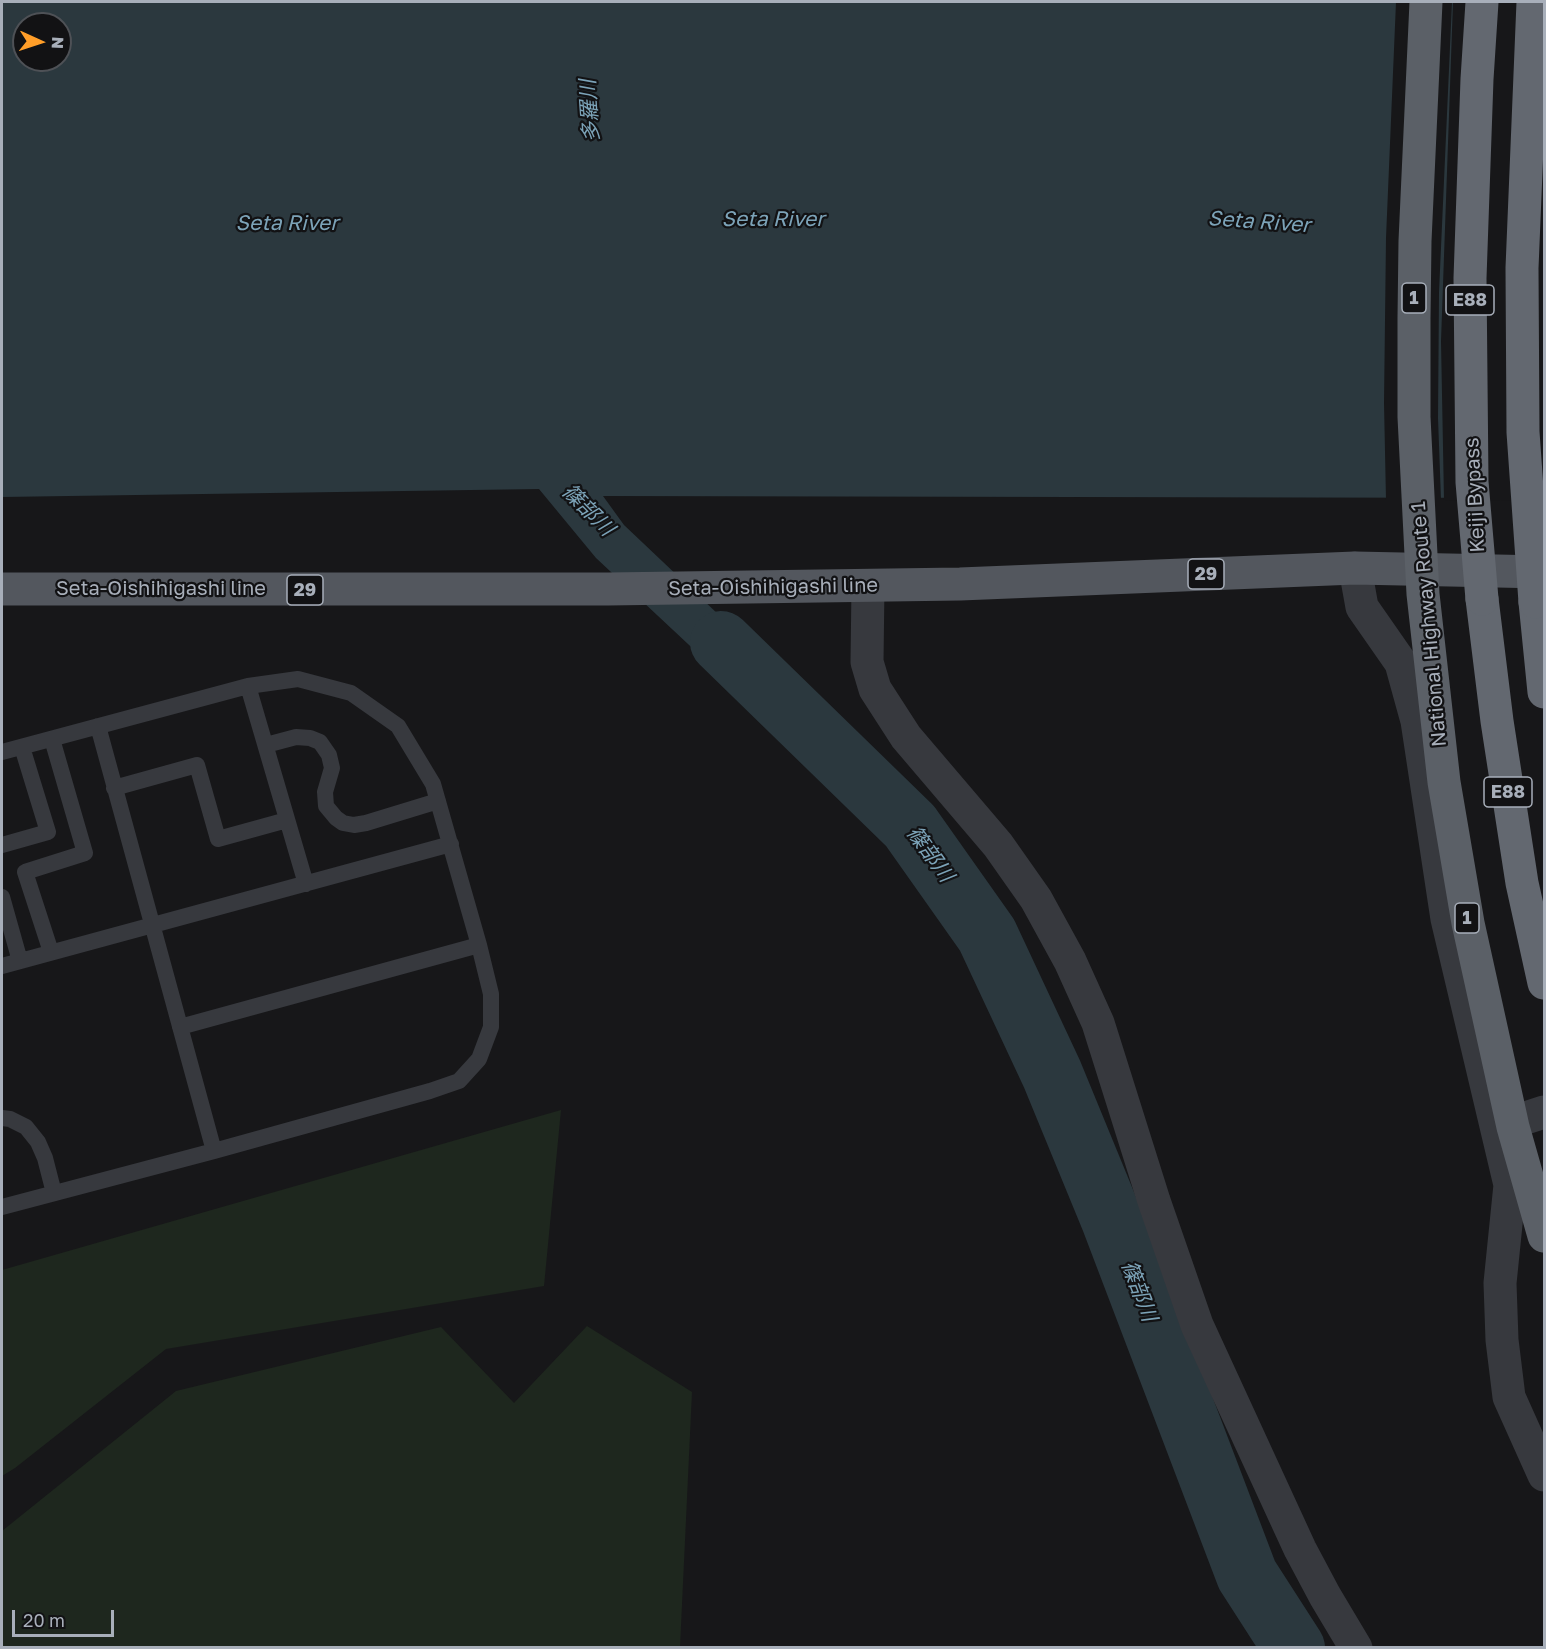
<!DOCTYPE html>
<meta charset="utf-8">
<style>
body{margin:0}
#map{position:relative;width:1546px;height:1649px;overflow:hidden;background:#171719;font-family:"Golos Text",sans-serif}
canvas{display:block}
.frame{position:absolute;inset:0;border:3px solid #a8afba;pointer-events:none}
.north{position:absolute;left:12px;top:12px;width:60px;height:60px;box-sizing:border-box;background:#121214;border:2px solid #4e5156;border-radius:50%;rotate:93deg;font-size:16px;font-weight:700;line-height:24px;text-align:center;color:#a8afba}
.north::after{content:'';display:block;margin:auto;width:21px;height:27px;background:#ff9e29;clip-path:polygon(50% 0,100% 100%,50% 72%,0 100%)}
.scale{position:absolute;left:12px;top:1610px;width:102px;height:27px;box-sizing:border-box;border:3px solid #a8afba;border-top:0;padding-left:8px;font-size:18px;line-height:21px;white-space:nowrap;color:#a8afba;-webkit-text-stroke:4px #121214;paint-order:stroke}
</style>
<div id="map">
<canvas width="1546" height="1649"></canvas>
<div class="frame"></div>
<div class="north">N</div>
<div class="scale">20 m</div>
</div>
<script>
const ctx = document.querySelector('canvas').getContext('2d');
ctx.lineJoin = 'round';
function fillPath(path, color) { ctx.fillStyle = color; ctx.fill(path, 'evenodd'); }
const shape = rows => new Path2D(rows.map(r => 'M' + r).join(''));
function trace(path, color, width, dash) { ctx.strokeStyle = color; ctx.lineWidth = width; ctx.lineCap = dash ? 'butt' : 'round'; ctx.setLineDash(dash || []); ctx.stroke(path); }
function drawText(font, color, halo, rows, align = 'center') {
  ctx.font = font + ' "Golos Text","Noto Sans JP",sans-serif'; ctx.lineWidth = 4.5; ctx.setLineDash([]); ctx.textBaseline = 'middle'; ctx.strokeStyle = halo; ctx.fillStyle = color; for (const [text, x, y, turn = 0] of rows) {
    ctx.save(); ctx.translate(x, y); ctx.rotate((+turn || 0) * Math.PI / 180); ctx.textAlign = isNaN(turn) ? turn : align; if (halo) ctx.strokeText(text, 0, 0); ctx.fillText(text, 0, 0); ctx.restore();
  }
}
fillPath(shape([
 [561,1110,544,1286,166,1349,15,1468,2,1476,2,1270],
 [587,1326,692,1392,680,1647,2,1647,2,1531,176,1391,441,1327,514,1403]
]), '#1e271e');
fillPath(shape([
 [2,2,1544,2,1544,498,603,496,624,525,796,688,765,716,596,558,539,489,2,497],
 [24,24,60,24,60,60,24,60]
]), '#2b383e');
fillPath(shape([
 [1396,2,1452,2,1439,292,1438,418,1441,500,1386,500,1384,403,1386,238],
 [1453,2,1544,2,1544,501,1444,500,1441,341]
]), '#171719');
trace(shape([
 [721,642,910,826,987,935,1052,1074,1112,1220,1247,1575,1294,1648]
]), '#2b383e', 62);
trace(shape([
 [248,686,306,884],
 [98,726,214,1151],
 [266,745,296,737,310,738,320,742,329,755,332,768,325,792,326,806,336,818,343,823,354,825,366,823,438,801],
 [2,752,248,686,298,679,351,693,398,726,433,784,479,945,491,994,491,1027,479,1059,459,1081,430,1091,214,1151,2,1207],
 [114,788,197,765,218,839,287,820],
 [2,845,48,832,22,747],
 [2,897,20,961],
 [51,952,25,872,85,853,52,739],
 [2,966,451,844],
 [180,1027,479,945],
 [2,1118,10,1119,26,1127,38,1142,45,1158,54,1193]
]), '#37393e', 16);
trace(shape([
 [1355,568,1362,607,1401,663,1417,721,1447,919,1510,1185,1500,1283,1502,1340,1509,1397,1544,1475],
 [1498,1127,1544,1112]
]), '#37393e', 33);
trace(shape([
 [868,586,867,662,875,689,906,737,998,845,1036,899,1070,961,1098,1023,1154,1201,1197,1325,1300,1549,1325,1596,1356,1648]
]), '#37393e', 33);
trace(shape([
 [2,589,608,589,960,584,1355,568,1544,572]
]), '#53575e', 33);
trace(shape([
 [1482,599,1497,721,1522,883,1544,983],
 [1535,602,1544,692]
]), '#636870', 33);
trace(shape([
 [1426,2,1415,241,1414,318,1414,417,1423,594,1444,782,1468,923,1513,1127,1544,1236]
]), '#5b6067', 33);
trace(shape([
 [1482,2,1477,79,1470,278,1472,482,1482,599],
 [1533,2,1522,268,1523,432,1535,602]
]), '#636870', 33);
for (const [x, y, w] of [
 [1414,298,24],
 [1470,300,48],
 [1206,574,36],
 [305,590,36],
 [1508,792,48],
 [1467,918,24]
]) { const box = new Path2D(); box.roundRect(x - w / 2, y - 15, w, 30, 4.5); ctx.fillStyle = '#121214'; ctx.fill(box); trace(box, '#a8afba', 1.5); }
drawText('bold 18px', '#a8afba', null, [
 ["1",1414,298],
 ["E88",1470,300],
 ["29",1206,574],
 ["29",305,590],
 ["E88",1508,792],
 ["1",1467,918]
]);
drawText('20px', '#a8afba', '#121214', [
 ["Keiji Bypass",1475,495,-93],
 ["Seta-Oishihigashi line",773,587,-1],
 ["Seta-Oishihigashi line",161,589],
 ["National Highway Route 1",1429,624,-95]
]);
drawText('italic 21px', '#7ca3b8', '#121214', [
 ["多羅川",590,111,-94],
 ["Seta River",773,219],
 ["Seta River",1259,222,4],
 ["Seta River",287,223],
 ["篠部川",588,510,45],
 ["篠部川",930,854,54],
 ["篠部川",1139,1291,69]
]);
</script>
